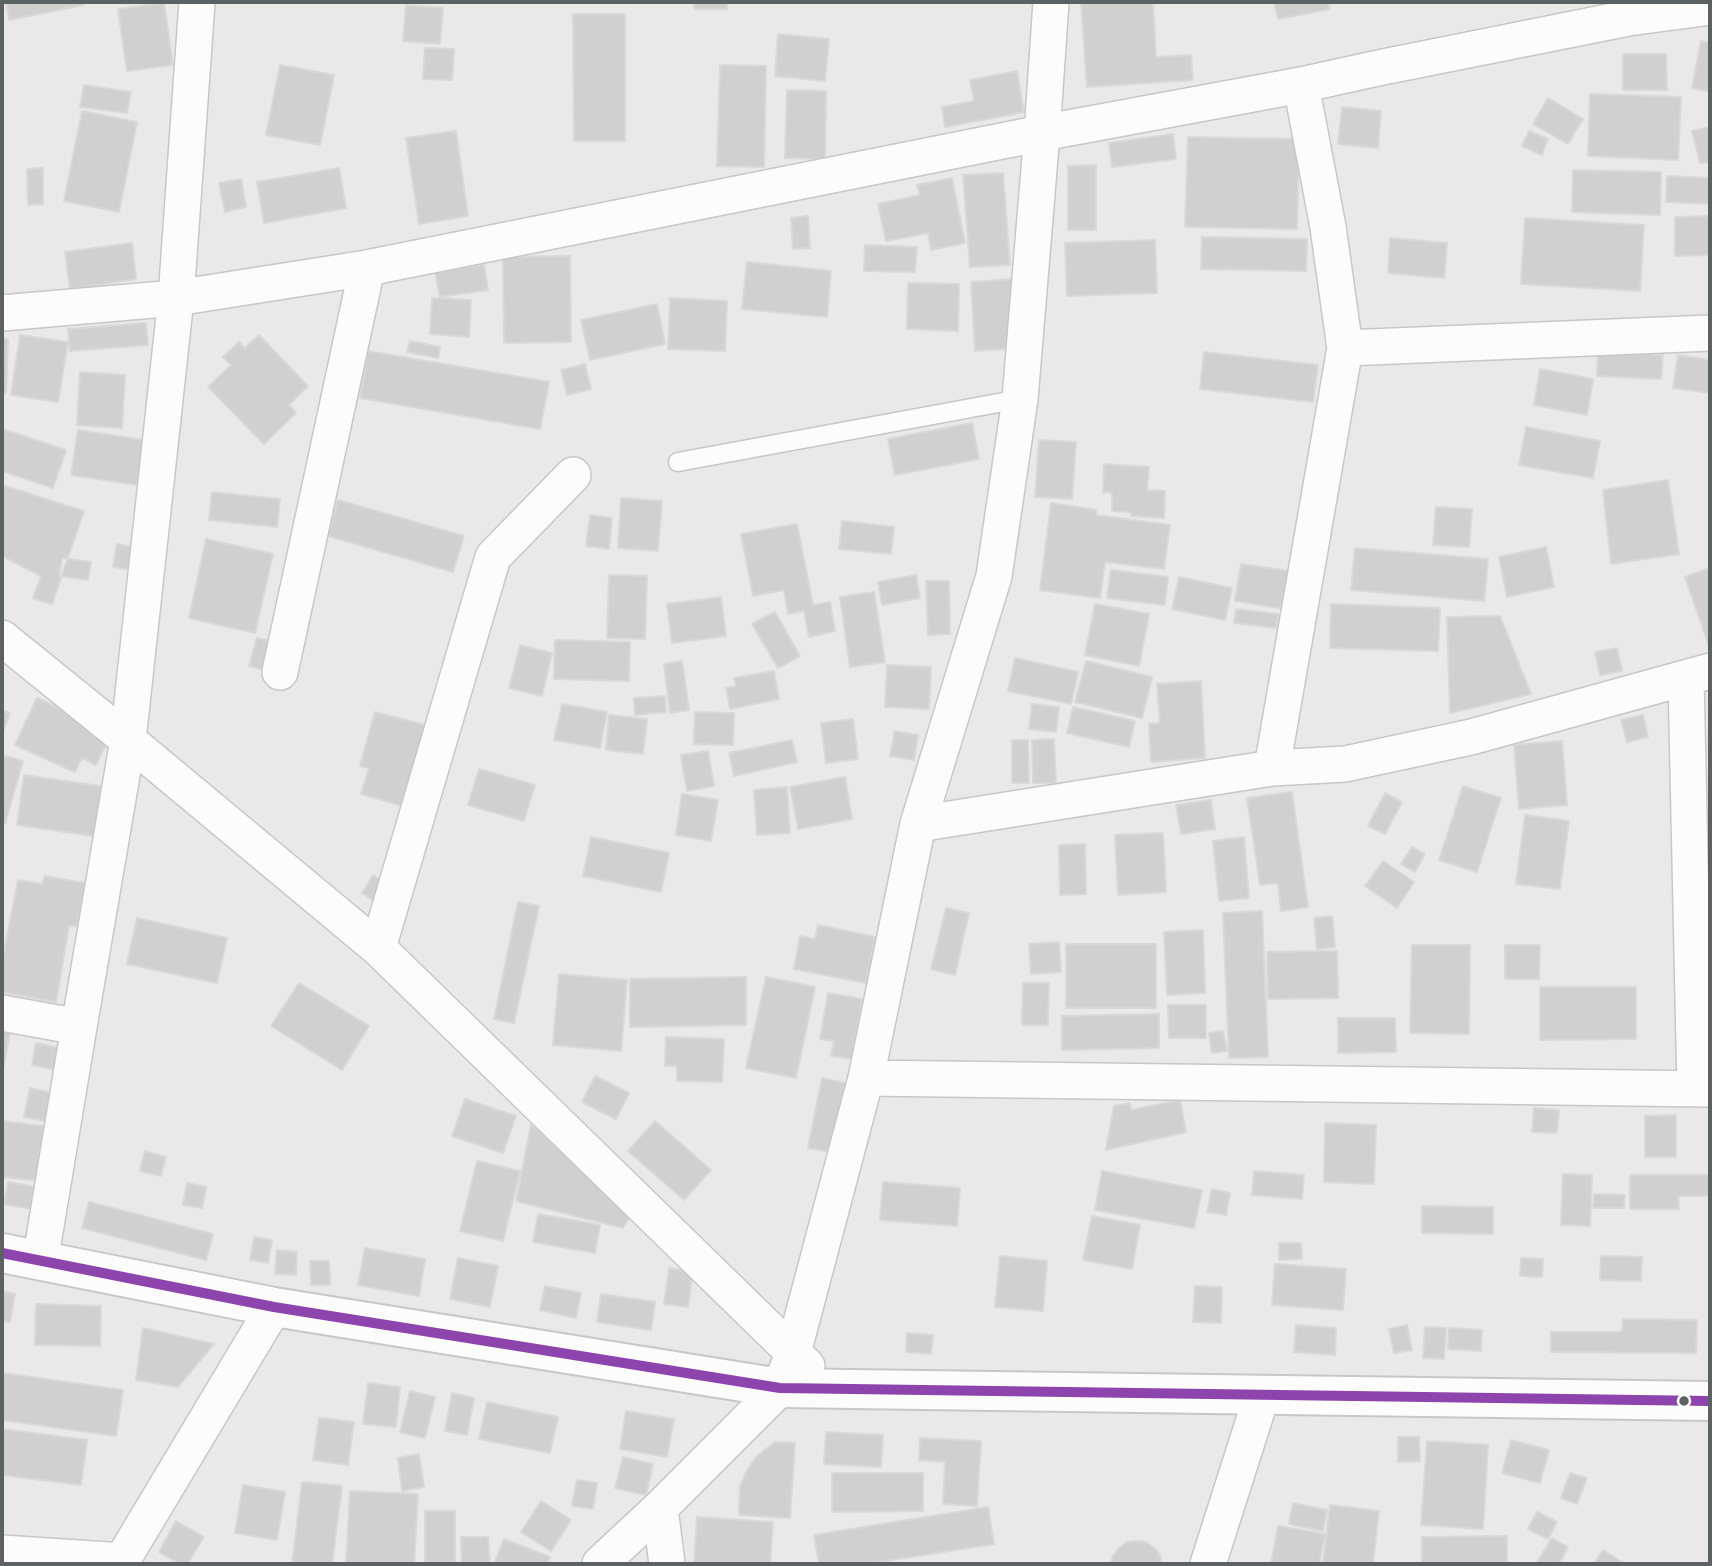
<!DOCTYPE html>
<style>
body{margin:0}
#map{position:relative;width:1712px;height:1566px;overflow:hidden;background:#ebe9e7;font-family:"DejaVu Sans",sans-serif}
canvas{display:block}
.frame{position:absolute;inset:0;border:4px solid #5c6163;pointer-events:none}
</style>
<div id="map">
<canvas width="1712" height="1566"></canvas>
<div class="frame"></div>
</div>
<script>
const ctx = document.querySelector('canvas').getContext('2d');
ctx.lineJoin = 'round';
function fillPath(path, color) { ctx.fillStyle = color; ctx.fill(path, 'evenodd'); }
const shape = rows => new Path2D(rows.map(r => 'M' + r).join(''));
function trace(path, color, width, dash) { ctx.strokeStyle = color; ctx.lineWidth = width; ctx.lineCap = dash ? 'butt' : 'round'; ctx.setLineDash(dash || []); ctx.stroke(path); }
const building = shape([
 [6,2,83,2,84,5,9,20,6,2],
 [694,2,727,2,727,9,694,9,694,2],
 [1081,2,1153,2,1156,57,1191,55,1193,80,1087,87,1081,2],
 [1274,2,1328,2,1330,9,1278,19,1274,2],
 [164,3,173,65,127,71,118,9,164,3],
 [406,5,443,8,440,44,403,41,406,5],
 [573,14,625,14,625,141,574,141,573,14],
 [778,34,829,39,825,81,775,76,778,34],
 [1701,41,1710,43,1710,92,1692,88,1701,41],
 [425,48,454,49,452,80,423,79,425,48],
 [1623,54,1666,54,1667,90,1623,90,1623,54],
 [280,65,334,75,320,145,266,135,280,65],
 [720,65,766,66,764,167,717,166,720,65],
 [1017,71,1024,112,945,127,942,107,974,101,970,80,1017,71],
 [84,85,131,92,127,113,80,107,84,85],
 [787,90,826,91,825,159,785,158,787,90],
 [1590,94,1681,97,1678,160,1588,156,1590,94],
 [1548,98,1583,119,1568,144,1533,124,1548,98],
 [1342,107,1381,111,1378,148,1338,144,1342,107],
 [82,111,137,122,119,212,64,201,82,111],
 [1710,127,1710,163,1700,163,1692,131,1710,127],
 [456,131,468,216,419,224,406,138,456,131],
 [1529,131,1548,139,1542,155,1522,146,1529,131],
 [1173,134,1176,159,1112,167,1109,143,1173,134],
 [1188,137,1299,139,1297,229,1185,227,1188,137],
 [1096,165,1096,230,1068,230,1068,166,1096,165],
 [43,168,43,204,28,205,27,169,43,168],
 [339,168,346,208,264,223,257,182,339,168],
 [1573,170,1661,172,1660,215,1572,212,1573,170],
 [1003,173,1010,265,970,267,963,175,1003,173],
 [1667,176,1710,178,1710,204,1666,202,1667,176],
 [952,178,965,243,931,250,928,233,886,241,878,204,920,195,917,185,952,178],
 [241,179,246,207,225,212,219,183,241,179],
 [808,216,810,248,793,249,791,218,808,216],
 [1710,216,1710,255,1675,256,1675,217,1710,216],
 [1525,218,1644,225,1640,291,1521,284,1525,218],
 [1202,237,1307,239,1306,271,1201,269,1202,237],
 [1390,238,1447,243,1444,278,1388,273,1390,238],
 [1155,240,1157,293,1067,296,1065,243,1155,240],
 [132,243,136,279,70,289,65,252,132,243],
 [865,245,917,247,915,272,864,271,865,245],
 [570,256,571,342,504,343,503,257,570,256],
 [747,262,831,271,827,317,742,309,747,262],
 [484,265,488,290,440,297,435,272,484,265],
 [1013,279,1018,348,975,351,971,282,1013,279],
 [908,283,959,284,958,331,907,329,908,283],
 [432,298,471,300,469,337,430,334,432,298],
 [670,298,727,301,725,351,668,349,670,298],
 [657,304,665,344,590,360,581,320,657,304],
 [146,323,148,345,70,351,68,329,146,323],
 [20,335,68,342,58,402,11,395,20,335],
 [259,335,308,386,289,405,296,413,264,444,208,387,231,365,223,357,239,342,245,348,259,335],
 [2,339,8,339,6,393,2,393,2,339],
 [410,341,440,347,438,358,407,352,410,341],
 [368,351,549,382,540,429,360,398,368,351],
 [1598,351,1663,355,1661,379,1597,376,1598,351],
 [1204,352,1318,365,1313,402,1200,389,1204,352],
 [1678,355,1710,360,1710,393,1673,388,1678,355],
 [585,364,591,389,567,395,561,370,585,364],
 [1540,369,1593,379,1587,415,1534,405,1540,369],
 [80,372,125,375,122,428,77,425,80,372],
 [972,423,979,459,895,475,888,439,972,423],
 [1526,427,1600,441,1593,478,1519,465,1526,427],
 [2,429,66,450,53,488,2,471,2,429],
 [78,430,144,440,137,485,71,475,78,430],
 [1039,440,1076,442,1072,499,1035,497,1039,440],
 [1104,464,1149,467,1147,490,1165,491,1164,518,1131,516,1131,512,1112,511,1112,493,1103,492,1104,464],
 [1668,480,1679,554,1611,564,1603,490,1668,480],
 [2,485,84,511,52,604,33,598,41,576,2,556,2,485],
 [212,492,280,499,277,527,209,520,212,492],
 [621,498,662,501,658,551,618,548,621,498],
 [338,500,464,536,453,572,328,536,338,500],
 [1051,503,1097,510,1096,515,1170,525,1164,569,1105,562,1100,598,1040,590,1051,503],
 [1436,507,1472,509,1469,547,1433,545,1436,507],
 [590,515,612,518,609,549,586,546,590,515],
 [842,521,894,527,891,554,839,549,842,521],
 [797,524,813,605,830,602,835,631,809,637,804,611,788,614,784,590,753,596,741,534,797,524],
 [206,539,273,554,255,633,189,618,206,539],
 [117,544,137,548,133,570,113,567,117,544],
 [1546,547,1554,587,1507,597,1499,557,1546,547],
 [1355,548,1488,559,1484,601,1351,590,1355,548],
 [62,558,91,562,88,580,59,576,62,558],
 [1241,564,1291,571,1285,609,1235,601,1241,564],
 [1710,568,1710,645,1709,646,1685,577,1710,568],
 [1111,570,1168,577,1165,605,1107,598,1111,570],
 [609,575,647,576,645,639,607,638,609,575],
 [916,575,920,598,882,605,878,582,916,575],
 [1179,577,1232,588,1225,620,1172,609,1179,577],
 [926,581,949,581,950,634,928,635,926,581],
 [874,592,885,662,850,667,840,597,874,592],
 [721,597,726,636,672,643,667,604,721,597],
 [1095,604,1149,614,1139,666,1085,655,1095,604],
 [1331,604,1440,608,1438,651,1330,648,1331,604],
 [1236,609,1278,614,1276,628,1234,623,1236,609],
 [775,612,800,656,778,668,752,624,775,612],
 [1500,616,1531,694,1450,713,1447,617,1500,616],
 [257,638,278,643,270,671,249,666,257,638],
 [555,640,630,642,629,681,554,679,555,640],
 [520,645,552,653,542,696,509,688,520,645],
 [1617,648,1622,671,1600,675,1595,652,1617,648],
 [1015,658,1078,672,1071,704,1008,691,1015,658],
 [682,661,689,710,670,713,664,664,682,661],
 [1086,661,1152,677,1142,718,1075,702,1086,661],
 [887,665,931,667,929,709,885,707,887,665],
 [774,671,779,699,730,709,726,688,736,686,734,678,774,671],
 [1201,681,1205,758,1151,762,1149,724,1160,723,1157,684,1201,681],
 [665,696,666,712,635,715,634,698,665,696],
 [37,698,112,732,96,765,82,758,75,772,15,745,37,698],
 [562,704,607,712,600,748,554,740,562,704],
 [1032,704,1059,707,1056,732,1029,729,1032,704],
 [1073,707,1135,721,1129,747,1067,733,1073,707],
 [2,710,10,713,2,734,2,710],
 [375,712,429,726,406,807,361,794,369,768,360,766,375,712],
 [695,712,734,713,733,745,694,744,695,712],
 [609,715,647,719,643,754,606,750,609,715],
 [1643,715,1648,737,1627,742,1621,720,1643,715],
 [853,719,858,759,826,763,821,723,853,719],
 [895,731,918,735,914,760,890,756,895,731],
 [1054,739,1056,783,1033,783,1032,740,1054,739],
 [792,740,797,762,734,776,729,753,792,740],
 [1012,740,1028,740,1029,783,1012,783,1012,740],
 [1562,741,1567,805,1519,809,1514,745,1562,741],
 [708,751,714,786,687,791,681,755,708,751],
 [2,755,23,761,5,824,2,823,2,755],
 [479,769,535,785,524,821,468,805,479,769],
 [24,775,107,787,100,837,17,825,24,775],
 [845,777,852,819,798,829,790,787,845,777],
 [1463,786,1501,798,1477,872,1439,860,1463,786],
 [787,787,790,833,757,835,754,790,787,787],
 [1292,792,1308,907,1281,911,1278,883,1260,885,1247,798,1292,792],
 [1385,793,1402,802,1385,834,1368,826,1385,793],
 [682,794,718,800,711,841,676,835,682,794],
 [1211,800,1215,829,1181,834,1176,805,1211,800],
 [1525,815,1569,821,1560,889,1516,884,1525,815],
 [1163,833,1166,892,1118,895,1115,835,1163,833],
 [591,837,669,853,661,892,583,876,591,837],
 [1244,837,1249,898,1219,901,1213,841,1244,837],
 [1085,844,1086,894,1060,895,1059,845,1085,844],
 [1412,847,1425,854,1415,872,1401,864,1412,847],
 [1383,861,1414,882,1397,908,1365,886,1383,861],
 [373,875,390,886,378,904,362,893,373,875],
 [45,876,85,883,77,926,69,926,56,1002,2,992,2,962,18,880,42,884,45,876],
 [518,902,539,906,514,1023,494,1019,518,902],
 [946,908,969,913,955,975,931,969,946,908],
 [1262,911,1268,1057,1229,1058,1223,913,1262,911],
 [1332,916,1335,947,1317,949,1314,918,1332,916],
 [137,918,227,938,217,983,127,964,137,918],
 [818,925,875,937,866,983,794,969,800,936,815,939,818,925],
 [1203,930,1205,993,1167,995,1164,932,1203,930],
 [1059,942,1061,972,1031,974,1029,944,1059,942],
 [1066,944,1156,944,1156,1008,1066,1008,1066,944],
 [1412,945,1470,945,1469,1034,1410,1033,1412,945],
 [1505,945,1540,945,1539,979,1505,979,1505,945],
 [1337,951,1338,998,1268,999,1267,952,1337,951],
 [559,974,627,980,621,1051,553,1045,559,974],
 [746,977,746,1025,630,1027,630,979,746,977],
 [766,977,815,987,796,1078,746,1068,766,977],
 [299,983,369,1026,342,1070,271,1026,299,983],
 [1023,983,1049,983,1048,1025,1022,1025,1023,983],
 [1540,987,1636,987,1636,1039,1540,1040,1540,987],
 [828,993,862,999,852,1059,831,1056,834,1041,820,1039,828,993],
 [1168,1005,1206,1005,1206,1038,1169,1038,1168,1005],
 [1159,1014,1159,1048,1062,1050,1062,1016,1159,1014],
 [1338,1018,1395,1018,1396,1052,1338,1053,1338,1018],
 [2,1031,10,1033,2,1074,2,1031],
 [1223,1031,1227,1051,1212,1053,1209,1033,1223,1031],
 [666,1037,724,1039,722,1082,677,1081,677,1066,665,1066,666,1037],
 [36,1043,65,1049,61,1071,32,1065,36,1043],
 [595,1076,629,1093,616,1119,582,1102,595,1076],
 [822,1078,850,1084,836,1153,808,1148,822,1078],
 [30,1088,56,1094,50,1122,24,1117,30,1088],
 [465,1099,516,1116,503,1153,452,1136,465,1099],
 [1180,1100,1186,1132,1106,1150,1114,1106,1130,1103,1131,1110,1180,1100],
 [1534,1108,1559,1110,1557,1133,1532,1132,1534,1108],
 [1676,1115,1676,1157,1645,1157,1645,1116,1676,1115],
 [2,1121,50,1127,41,1181,2,1177,2,1121],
 [655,1121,711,1170,684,1200,628,1151,655,1121],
 [1325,1123,1376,1125,1374,1184,1324,1182,1325,1123],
 [531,1125,632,1213,623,1228,516,1201,531,1125],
 [145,1151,166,1157,161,1176,140,1171,145,1151],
 [477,1161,520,1171,503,1241,460,1231,477,1161],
 [1102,1171,1202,1190,1194,1228,1095,1210,1102,1171],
 [1254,1171,1304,1175,1302,1199,1252,1195,1254,1171],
 [1563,1174,1592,1175,1590,1226,1561,1225,1563,1174],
 [1630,1175,1710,1175,1710,1196,1678,1196,1679,1209,1630,1209,1630,1175],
 [8,1182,41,1188,38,1210,4,1204,8,1182],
 [883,1182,960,1188,957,1226,880,1220,883,1182],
 [187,1183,206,1187,202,1208,183,1205,187,1183],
 [1212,1189,1230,1193,1226,1215,1207,1212,1212,1189],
 [1594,1194,1625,1195,1624,1208,1593,1208,1594,1194],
 [89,1202,213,1234,206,1260,82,1228,89,1202],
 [1422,1206,1493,1207,1493,1234,1422,1233,1422,1206],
 [538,1214,600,1225,595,1253,533,1242,538,1214],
 [1092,1216,1140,1225,1132,1269,1083,1260,1092,1216],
 [254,1237,272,1240,268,1263,250,1260,254,1237],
 [1279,1243,1301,1243,1302,1259,1279,1260,1279,1243],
 [365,1248,425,1259,419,1296,358,1285,365,1248],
 [277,1250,297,1252,296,1275,275,1274,277,1250],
 [1000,1256,1047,1261,1043,1311,995,1307,1000,1256],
 [1601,1256,1642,1257,1641,1281,1600,1280,1601,1256],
 [458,1258,498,1266,490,1307,450,1299,458,1258],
 [1521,1258,1543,1259,1542,1277,1520,1276,1521,1258],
 [310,1261,329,1261,330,1285,311,1285,310,1261],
 [1275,1264,1346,1269,1343,1310,1272,1305,1275,1264],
 [669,1268,693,1272,688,1307,664,1304,669,1268],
 [545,1286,581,1293,576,1318,540,1310,545,1286],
 [1195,1286,1222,1287,1221,1323,1193,1322,1195,1286],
 [2,1291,15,1294,10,1322,2,1321,2,1291],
 [601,1294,655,1302,651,1330,597,1322,601,1294],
 [36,1304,101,1306,100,1346,35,1345,36,1304],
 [1623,1319,1697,1320,1696,1353,1551,1352,1551,1332,1622,1332,1623,1319],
 [1296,1325,1336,1328,1335,1355,1294,1352,1296,1325],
 [1407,1325,1412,1350,1394,1353,1389,1329,1407,1325],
 [1425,1327,1446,1328,1444,1359,1423,1358,1425,1327],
 [143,1328,214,1344,178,1387,136,1380,143,1328],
 [1449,1328,1482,1330,1481,1351,1448,1349,1449,1328],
 [907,1333,933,1335,931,1354,906,1352,907,1333],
 [3,1373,123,1390,116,1436,2,1420,3,1373],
 [368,1383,400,1387,396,1427,363,1424,368,1383],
 [410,1391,435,1397,425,1438,400,1432,410,1391],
 [452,1393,474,1398,467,1435,445,1431,452,1393],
 [487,1402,558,1417,550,1453,479,1439,487,1402],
 [626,1411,674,1419,667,1457,620,1449,626,1411],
 [319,1418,354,1422,348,1465,313,1460,319,1418],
 [2,1429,87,1440,81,1485,2,1475,2,1429],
 [826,1432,883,1435,881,1467,824,1464,826,1432],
 [1398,1437,1419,1437,1420,1461,1398,1462,1398,1437],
 [920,1438,981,1441,977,1506,943,1504,945,1462,919,1460,920,1438],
 [1511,1440,1549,1450,1540,1483,1502,1473,1511,1440],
 [1427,1441,1488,1445,1483,1529,1421,1525,1427,1441],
 [775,1442,795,1443,790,1518,739,1515,740,1487,745,1474,756,1457,775,1442],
 [419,1454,424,1487,402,1491,398,1458,419,1454],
 [623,1457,653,1464,646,1495,615,1488,623,1457],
 [832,1473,923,1473,923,1511,832,1512,832,1473],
 [1570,1473,1587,1478,1577,1504,1561,1498,1570,1473],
 [577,1480,597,1483,593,1509,572,1506,577,1480],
 [302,1482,342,1486,332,1564,292,1564,302,1482],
 [243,1485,285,1492,277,1540,235,1533,243,1485],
 [350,1491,418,1494,414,1564,346,1564,350,1491],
 [541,1501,571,1520,551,1551,521,1532,541,1501],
 [1293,1503,1327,1510,1323,1531,1289,1524,1293,1503],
 [1330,1505,1379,1511,1373,1564,1323,1563,1330,1505],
 [988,1507,994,1544,866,1564,819,1564,814,1535,988,1507],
 [425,1511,455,1511,455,1564,425,1564,425,1511],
 [1537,1512,1557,1522,1548,1539,1528,1529,1537,1512],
 [697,1517,773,1522,770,1564,694,1563,697,1517],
 [176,1521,204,1537,187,1564,180,1564,159,1552,176,1521],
 [1278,1526,1325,1534,1319,1564,1271,1564,1278,1526],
 [1507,1536,1507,1564,1422,1564,1422,1537,1507,1536],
 [461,1537,488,1537,490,1563,462,1564,461,1537],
 [1552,1538,1568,1547,1559,1564,1536,1564,1552,1538],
 [504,1539,550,1557,547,1564,494,1564,504,1539],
 [1136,1541,1146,1542,1154,1548,1160,1555,1162,1564,1111,1564,1113,1556,1119,1548,1127,1542,1136,1541],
 [1603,1550,1625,1564,1594,1564,1603,1550]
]);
fillPath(building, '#d2d0cf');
trace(building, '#dad8d6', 2);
const lane = shape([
 [678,462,1020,399]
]);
const street = shape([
 [2,313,176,298,367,268,1042,133,1301,85,1378,68,1628,18,1710,7],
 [1345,348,1710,333],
 [2,638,128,740,378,948,807,1366],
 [280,672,367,268],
 [1686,678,1695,1089],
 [1272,768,1345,348,1328,227,1301,85],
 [918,824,1272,768,1345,764,1471,737,1710,671],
 [378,948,493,557,573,475],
 [2,1013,79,1027],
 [866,1078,1710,1089],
 [40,1262,79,1027,128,740,176,298,197,2],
 [660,1508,667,1564],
 [2,1553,123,1561],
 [120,1564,274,1307],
 [600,1564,660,1508,780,1388,793,1353,866,1078,918,824,994,576,1020,399,1042,133,1051,2],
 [1208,1564,1262,1395]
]);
const secondary = shape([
 [2,1253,274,1307,780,1388,1710,1401]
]);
trace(lane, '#c8c7c6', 21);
trace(street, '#c8c7c6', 38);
trace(secondary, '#c7c7c7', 42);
trace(lane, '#fcfcfb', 18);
trace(street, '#fcfcfb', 35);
trace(secondary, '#fcfcfb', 38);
trace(shape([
 [2,1253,274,1307,780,1388,1710,1401]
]), '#8e44ad', 10);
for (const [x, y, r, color] of [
 [1684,1401,6,"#5c6163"]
]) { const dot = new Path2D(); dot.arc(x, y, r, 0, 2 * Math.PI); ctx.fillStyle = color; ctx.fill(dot); trace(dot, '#fff', 2.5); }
</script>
